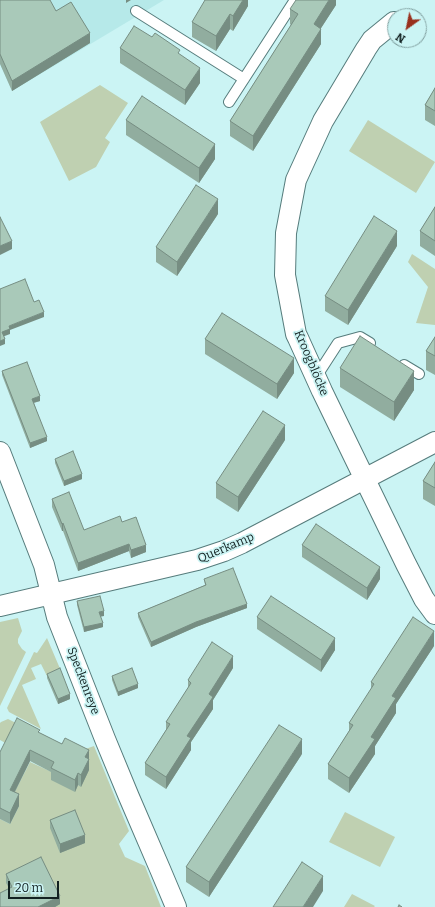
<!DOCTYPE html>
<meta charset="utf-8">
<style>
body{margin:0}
#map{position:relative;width:435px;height:907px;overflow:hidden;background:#cbf4f4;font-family:Bitter,serif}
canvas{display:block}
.north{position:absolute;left:387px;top:8px;width:40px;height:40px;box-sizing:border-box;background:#cbf4f4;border:1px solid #81a0a0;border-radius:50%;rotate:213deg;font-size:11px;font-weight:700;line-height:16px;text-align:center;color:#122121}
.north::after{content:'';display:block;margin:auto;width:14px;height:18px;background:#99301d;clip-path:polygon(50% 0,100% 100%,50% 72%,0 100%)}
.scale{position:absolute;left:8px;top:881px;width:51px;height:18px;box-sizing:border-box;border:2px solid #122121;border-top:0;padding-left:5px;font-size:12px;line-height:14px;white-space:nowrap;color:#122121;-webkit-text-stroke:3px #cbf4f4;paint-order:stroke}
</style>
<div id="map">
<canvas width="435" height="907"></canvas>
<div class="north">N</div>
<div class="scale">20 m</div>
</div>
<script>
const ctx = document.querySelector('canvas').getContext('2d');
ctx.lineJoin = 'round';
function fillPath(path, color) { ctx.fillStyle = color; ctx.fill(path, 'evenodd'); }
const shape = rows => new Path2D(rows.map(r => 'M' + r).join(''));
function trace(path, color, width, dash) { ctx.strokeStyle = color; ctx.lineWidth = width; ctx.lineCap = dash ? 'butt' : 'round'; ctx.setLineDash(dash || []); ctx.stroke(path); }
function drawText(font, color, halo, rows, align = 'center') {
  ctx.font = font + ' Bitter,serif'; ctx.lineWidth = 3.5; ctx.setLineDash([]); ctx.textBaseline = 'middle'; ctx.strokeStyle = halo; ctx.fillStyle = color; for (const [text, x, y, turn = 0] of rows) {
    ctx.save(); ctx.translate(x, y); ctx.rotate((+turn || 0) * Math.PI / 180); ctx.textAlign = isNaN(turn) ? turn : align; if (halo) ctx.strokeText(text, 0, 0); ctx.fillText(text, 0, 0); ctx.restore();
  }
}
fillPath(shape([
 [0,0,164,0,12,91,0,64]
]), '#b6e9e9');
fillPath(shape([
 [100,85,128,103,105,138,110,142,96,167,69,181,40,122],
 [368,120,435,162,416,193,349,151],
 [412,254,435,269,435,325,416,323,428,287,408,262],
 [18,618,22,631,18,639,18,643,22,649,26,652,0,706,0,622],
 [47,638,61,671,47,676,41,664,31,668,36,679,22,685,41,729,9,712,7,708,34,652,37,653],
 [8,719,46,738,9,745,0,740,0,723,1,722],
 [94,746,129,831,119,844,125,857,145,866,161,907,0,907,0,819,10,824,19,806,10,801,30,762,54,773,74,791,78,785,81,786,74,753],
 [345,812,395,837,380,867,329,842],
 [352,894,375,906,374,907,344,907]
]), '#bfd0b1');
const lane = shape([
 [136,11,244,79],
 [229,102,295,0],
 [404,365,419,374],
 [316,377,338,343,360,337,370,343]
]);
const street = shape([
 [394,22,372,40,366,49,323,121,296,180,286,233,285,275,296,334,298,338,322,391,406,564,424,599,435,614],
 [0,452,44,565,57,617,105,739,129,797,160,869,176,907],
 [0,606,197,560,224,551,242,543,435,442]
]);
trace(lane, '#567c7c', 12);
trace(street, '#567c7c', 22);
trace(lane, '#fff', 10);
trace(street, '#fff', 20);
fillPath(shape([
 [0,0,56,11,90,43,12,91,0,64],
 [248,0,248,6,233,31,230,29,216,51,192,37,192,22],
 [336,0,336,5,321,28,321,44,253,151,230,136,230,121,291,25,290,24,290,9],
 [120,48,180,55,200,83,185,105,120,63],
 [435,88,435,126,425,120,425,105],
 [126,120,215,159,199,183,126,135],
 [435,207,435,256,420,246,420,231],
 [218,214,177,276,156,262,156,247],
 [397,246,348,325,325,311,325,296],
 [435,337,435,375,426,370,426,351],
 [205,339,294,373,277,399,205,354],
 [340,368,414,390,394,421,340,387],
 [2,371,40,401,34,403,47,441,30,448,2,375],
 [285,440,238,512,216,498,216,483],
 [55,459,82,479,64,486,55,463],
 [435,462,435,506,423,499,423,481],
 [52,499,84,530,122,522,146,552,131,558,129,551,78,571,63,531,62,531,52,507],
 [302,545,380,579,367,600,302,557],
 [204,579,247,608,196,627,151,647,138,617,138,613,205,585],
 [77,601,104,616,100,616,103,627,84,632,77,605],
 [257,617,335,650,321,672,257,629],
 [434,646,396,704,396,713,375,746,375,754,349,793,328,779,328,764,349,731,349,723,371,690,371,682],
 [233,668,213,700,213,709,191,742,191,750,166,789,145,775,145,763,166,730,166,722,188,688,188,680],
 [47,674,70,699,58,704,47,678],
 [112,676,138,688,118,696,112,680],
 [40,733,89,759,89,770,81,787,78,785,75,792,51,780,51,772,30,761,15,792,19,806,10,824,0,819,0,752],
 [302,754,209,897,186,882,186,867],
 [50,820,85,843,60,853,50,828],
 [6,874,60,904,55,907,0,907,9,888,6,883]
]), '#91ad9f');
fillPath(shape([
 [126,0,131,0,126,3],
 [243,0,248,0,248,6,233,31,233,16],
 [329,0,336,0,336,5,314,39,314,24],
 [230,14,230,29,216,51,216,36],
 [321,29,321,44,253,151,253,136],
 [90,33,90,43,12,91,12,81],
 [200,68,200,83,185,105,185,90],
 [215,144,215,159,199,183,199,168],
 [218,199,218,214,177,276,177,262],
 [397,231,397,246,348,325,348,310],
 [12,241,12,249,0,255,0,246],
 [44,312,44,317,10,330,10,334,2,337,2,332,9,326],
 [5,339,5,344,0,346,0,341],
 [294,358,294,373,277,399,277,384],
 [414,371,414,390,394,421,394,402],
 [40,396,40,401,32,403,32,399],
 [285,425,285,440,238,512,238,497],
 [47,437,47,441,30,448,30,443],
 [82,474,82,479,64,486,64,481],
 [63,523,63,531,62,531,62,524],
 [129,544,129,551,78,571,78,563],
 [146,545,146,552,131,558,131,550],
 [380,567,380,579,367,600,367,588],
 [247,604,247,608,196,627,151,647,151,642,196,622],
 [104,611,104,616,99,617,99,612],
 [103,623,103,627,84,632,84,627],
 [434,631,434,646,396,704,396,713,375,746,375,754,349,793,349,778,392,696],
 [335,638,335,650,321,672,321,660],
 [233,656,233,668,213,700,213,709,191,742,191,750,166,789,166,777,209,694],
 [138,684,138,688,118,696,118,692],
 [70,694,70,699,58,704,58,699],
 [302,739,302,754,209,897,209,882],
 [30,750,30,761,10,801,10,790],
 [89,750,89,770,81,787,81,775,85,757],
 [78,773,78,785,75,792,75,780],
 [19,794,19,806,10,824,10,813],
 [85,835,85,843,60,853,60,844],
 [323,876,323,891,313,907,303,907],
 [60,896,60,904,55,907,38,907]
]), '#768d82');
const building = shape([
 [0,0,50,0,56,11,71,2,90,33,12,81,0,54,0,0],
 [205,0,243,0,233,16,230,14,216,36,192,22,205,0],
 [296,0,329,0,314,24,321,29,253,136,230,121,298,14,290,9,296,0],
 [134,26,152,37,155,33,180,50,178,53,200,68,185,90,120,48,134,26],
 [435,88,435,111,425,105,435,88],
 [142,96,215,144,199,168,126,120,142,96],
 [196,185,218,199,177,262,156,247,196,185],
 [435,207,435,241,420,231,435,207],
 [374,216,397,231,348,310,325,296,374,216],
 [0,217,12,241,0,246,0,217],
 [25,279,34,302,39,300,44,312,9,326,10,329,2,332,5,339,0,341,0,289,25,279],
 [222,313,294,358,277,384,205,339,222,313],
 [360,336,414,371,394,402,340,368,360,336],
 [435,337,435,356,426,351,435,337],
 [27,362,40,396,32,399,47,437,30,443,2,371,27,362],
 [263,411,285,425,238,497,216,483,263,411],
 [73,451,82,474,64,481,55,459,73,451],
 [435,462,435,488,423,481,435,462],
 [69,492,84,530,120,516,122,522,136,517,146,545,131,550,129,544,78,563,63,523,62,524,52,499,69,492],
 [316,524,380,567,367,588,302,545,316,524],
 [233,568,247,604,196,622,151,642,138,613,206,585,204,579,233,568],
 [100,596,104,611,99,612,103,623,84,627,77,601,100,596],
 [271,596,335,638,321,660,257,617,271,596],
 [413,617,434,631,392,696,396,698,371,737,375,739,349,778,328,764,353,725,349,723,374,684,371,682,413,617],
 [212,642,233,656,209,694,213,697,187,736,191,738,166,777,145,763,170,724,166,722,191,683,188,680,212,642],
 [60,668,70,694,58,699,47,674,60,668],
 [132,668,138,684,118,692,112,676,132,668],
 [17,718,40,730,38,732,62,744,65,738,89,750,85,757,89,759,81,775,78,773,75,780,51,768,54,762,30,750,10,790,19,794,10,813,0,808,0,752,17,718],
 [279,725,302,739,209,882,186,867,279,725],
 [75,810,85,835,60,844,50,820,75,810],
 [41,857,60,896,38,907,0,907,0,893,12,887,6,874,41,857],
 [302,862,323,876,303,907,273,907,302,862],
 [399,905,402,907,398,907,399,905]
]);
fillPath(building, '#a9c9b9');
trace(building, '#768d82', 1);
drawText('12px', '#122121', '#cbf4f4', [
 ["Kroogblöcke",311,363,67],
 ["Querkamp",226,548,-23],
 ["Speckenreye",83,681,69]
]);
</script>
